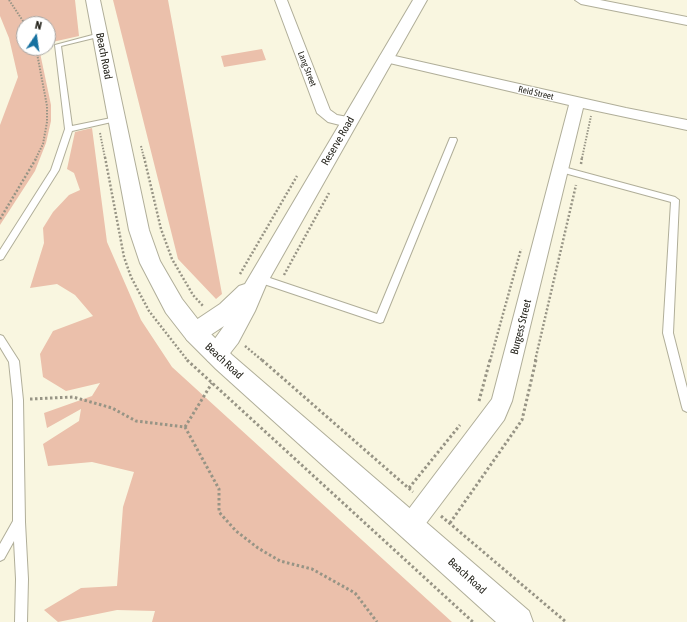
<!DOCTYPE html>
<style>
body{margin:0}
#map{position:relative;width:687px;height:622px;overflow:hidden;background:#f9f6e0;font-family:"Asap Condensed",sans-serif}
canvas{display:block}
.north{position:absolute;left:16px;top:16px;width:40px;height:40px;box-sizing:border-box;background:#fff;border:1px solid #a6a5a2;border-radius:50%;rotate:13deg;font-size:11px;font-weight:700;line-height:16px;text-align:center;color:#201f17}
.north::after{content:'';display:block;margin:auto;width:14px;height:18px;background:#1671a0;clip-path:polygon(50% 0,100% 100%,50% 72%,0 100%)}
</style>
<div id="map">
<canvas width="687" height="622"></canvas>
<div class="north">N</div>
</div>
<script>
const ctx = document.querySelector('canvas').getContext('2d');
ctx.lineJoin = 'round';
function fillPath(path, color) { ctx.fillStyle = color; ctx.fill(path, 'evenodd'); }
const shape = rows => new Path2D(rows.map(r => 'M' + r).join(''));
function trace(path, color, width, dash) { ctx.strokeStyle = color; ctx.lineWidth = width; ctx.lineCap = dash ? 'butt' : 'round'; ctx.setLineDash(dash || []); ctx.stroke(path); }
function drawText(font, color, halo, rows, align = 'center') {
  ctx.font = font + ' "Asap Condensed",sans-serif'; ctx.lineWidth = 3; ctx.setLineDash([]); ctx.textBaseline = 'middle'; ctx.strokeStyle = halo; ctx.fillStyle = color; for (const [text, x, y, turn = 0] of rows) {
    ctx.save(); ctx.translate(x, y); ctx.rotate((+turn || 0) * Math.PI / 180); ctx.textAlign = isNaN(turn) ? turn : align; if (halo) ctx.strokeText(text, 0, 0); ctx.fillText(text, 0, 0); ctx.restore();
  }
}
fillPath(shape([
 [0,0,75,0,79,36,48,43,48,24,24,24,24,48,39,48,51,105,51,121,46,143,35,171,0,225,0,125,18,77,9,38,0,16],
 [113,0,168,0,222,294,216,299,178,259],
 [262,49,266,60,224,67,221,56],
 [92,128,107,242,141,320,172,367,452,622,152,622,155,611,117,610,58,622,44,610,81,588,117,586,123,507,134,472,92,462,48,466,43,444,79,421,81,409,47,428,44,413,92,396,100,383,66,391,43,377,40,354,53,331,93,316,75,295,57,284,30,288,44,243,43,228,53,212,69,195,80,190,74,173,67,169,75,132]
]), '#ebc0ab');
const lane = shape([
 [100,33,103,35,102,36,61,46,72,126,116,117,119,119,116,121,72,131,59,170,3,259,0,260,0,250,51,170,65,129,55,45,100,33],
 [450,138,456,138,457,140,383,322,380,323,255,281,254,278,255,275,258,274,377,314,450,138],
 [560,166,675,197,679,200,673,333,687,388,687,412,683,410,682,407,663,333,671,202,557,171,556,169,560,166],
 [0,335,3,336,19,361,23,400,25,522,28,579,27,622,15,622,16,579,14,541,4,559,0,561,0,544,13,521,13,400,9,362,0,347,0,335]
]);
const street = shape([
 [275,0,287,0,330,110,337,115,353,118,355,122,353,126,348,127,328,122,317,113,275,0],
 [575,0,600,0,687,17,687,25,581,4,575,0],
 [386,54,626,108,687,120,687,130,583,108,512,401,504,420,418,534,410,538,402,534,398,526,402,518,492,399,569,105,381,61,379,58,381,55,386,54]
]);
const secondary = shape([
 [413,0,427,0,266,285,255,311,238,343,224,361,216,364,208,361,204,354,224,326,203,340,195,343,187,340,184,333,187,326,220,304,239,286,245,284,413,0]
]);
const primary = shape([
 [86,0,100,0,149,230,160,261,182,299,203,326,232,355,529,611,533,622,496,622,216,369,187,340,166,313,140,263,129,230,86,0]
]);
trace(lane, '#b0ae99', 2);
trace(street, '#b0ae99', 2);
trace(secondary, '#b0ae99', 2);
trace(primary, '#b0ae99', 2);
trace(shape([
 [9,0,25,24],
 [36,48,47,106,47,122,43,144,36,158],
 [100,133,105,158],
 [141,146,144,158],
 [582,158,591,116]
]), '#979485', 2, [1.5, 1.5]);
trace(shape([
 [105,157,124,257,131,277,149,311,188,361],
 [144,157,161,229,172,259,193,295,203,306],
 [581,164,582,157],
 [0,219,37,157],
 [240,274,297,176],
 [284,275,329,193],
 [245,346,263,361],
 [490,361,521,249],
 [535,361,576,185]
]), '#979485', 2.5, [2, 2]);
trace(shape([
 [187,360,473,622],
 [262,360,413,492],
 [30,399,73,397,112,408,136,421,185,427,219,489,219,512,236,531,258,548,280,561,312,569,355,593,377,622],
 [479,401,490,360],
 [185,427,212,383],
 [409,488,460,425],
 [441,516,566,622],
 [450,523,522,420,536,360]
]), '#979485', 3, [2.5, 2.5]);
fillPath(lane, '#fff');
fillPath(street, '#fff');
fillPath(secondary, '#fff');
fillPath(primary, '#fff');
drawText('9px', '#201f17', '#fff', [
 ["Lang Street",307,69,69],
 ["Reid Street",536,93,13]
]);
drawText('11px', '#201f17', '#fff', [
 ["Beach Road",104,56,79],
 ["Reserve Road",338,141,-60],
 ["Burgess Street",521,327,-76],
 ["Beach Road",224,361,43],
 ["Beach Road",467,576,42]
]);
</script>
